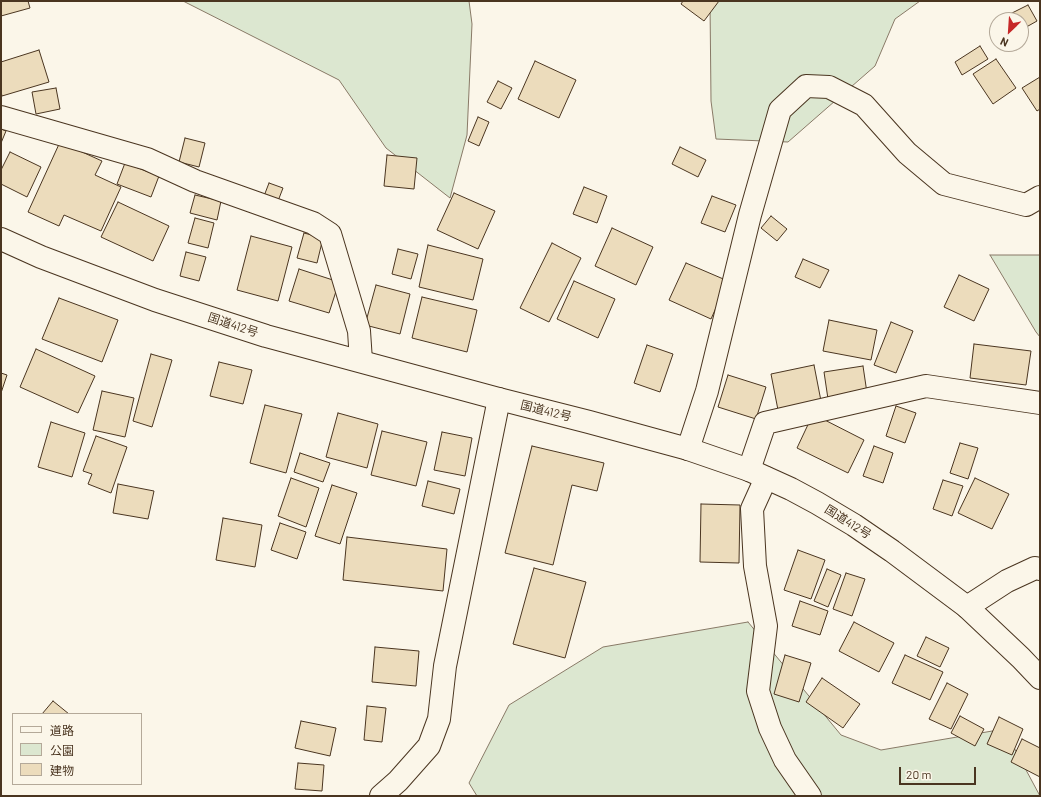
<!DOCTYPE html>
<meta charset="utf-8">
<style>
body{margin:0}
#map{position:relative;width:1041px;height:797px;overflow:hidden;background:#fbf6e9;font-family:Barlow,"Noto Sans JP",sans-serif}
canvas{display:block}
.frame{position:absolute;inset:0;border:2px solid #4a3520;pointer-events:none}
.legend{position:absolute;left:12px;top:713px;width:130px;height:72px;box-sizing:border-box;background:#fbf6e9;border:1px solid #b4a999;margin:0;padding:5px 7px;list-style:none;font-size:12px;color:#4a3520}
.legend li{display:flex;align-items:center;gap:8px;height:20px}
.legend b{width:20px;border:1px solid #b4a999}
.north{position:absolute;left:989px;top:12px;width:40px;height:40px;box-sizing:border-box;background:#fbf6e9;border:1px solid #b4a999;border-radius:50%;rotate:205deg;font-size:11px;font-weight:700;line-height:16px;text-align:center;color:#4a3520}
.north::after{content:'';display:block;margin:auto;width:14px;height:18px;background:#c62828;clip-path:polygon(50% 0,100% 100%,50% 72%,0 100%)}
.scale{position:absolute;left:899px;top:767px;width:77px;height:18px;box-sizing:border-box;border:2px solid #4a3520;border-top:0;padding-left:5px;font-size:12px;line-height:14px;white-space:nowrap;color:#4a3520;-webkit-text-stroke:3px #fbf6e9;paint-order:stroke}
</style>
<div id="map">
<canvas width="1041" height="797"></canvas>
<div class="frame"></div>
<ul class="legend">
<li><b style="height:5px;background:#fbf6e9"></b>道路</li>
<li><b style="height:11px;background:#dce7d0"></b>公園</li>
<li><b style="height:11px;background:#ecdcbc"></b>建物</li>
</ul>
<div class="north">N</div>
<div class="scale">20 m</div>
</div>
<script>
const ctx = document.querySelector('canvas').getContext('2d');
ctx.lineJoin = 'round';
function fillPath(path, color) { ctx.fillStyle = color; ctx.fill(path, 'evenodd'); }
const shape = rows => new Path2D(rows.map(r => 'M' + r).join(''));
function trace(path, color, width, dash) { ctx.strokeStyle = color; ctx.lineWidth = width; ctx.lineCap = dash ? 'butt' : 'round'; ctx.setLineDash(dash || []); ctx.stroke(path); }
function drawText(font, color, halo, rows, align = 'center') {
  ctx.font = font + ' Barlow,"Noto Sans JP",sans-serif'; ctx.lineWidth = 3; ctx.setLineDash([]); ctx.textBaseline = 'middle'; ctx.strokeStyle = halo; ctx.fillStyle = color; for (const [text, x, y, turn = 0] of rows) {
    ctx.save(); ctx.translate(x, y); ctx.rotate((+turn || 0) * Math.PI / 180); ctx.textAlign = isNaN(turn) ? turn : align; if (halo) ctx.strokeText(text, 0, 0); ctx.fillText(text, 0, 0); ctx.restore();
  }
}
const green = shape([
 [183,1,469,1,472,24,467,135,450,198,386,148,339,80,183,1],
 [710,1,920,1,895,19,875,66,788,142,716,139,711,101,710,1],
 [990,255,1040,255,1040,337,1036,332,990,255],
 [748,622,841,735,881,750,1004,729,1040,796,477,796,469,783,509,705,603,647,748,622]
]);
fillPath(green, '#dce7d0');
trace(green, '#887966', 1);
const building = shape([
 [1,1,28,1,30,8,1,16,1,1],
 [683,1,719,1,704,21,681,4,683,1],
 [1028,5,1037,21,1021,30,1021,20,1008,20,1006,16,1028,5],
 [980,46,988,59,962,75,955,62,980,46],
 [39,50,49,82,2,96,1,92,1,62,39,50],
 [996,59,1016,88,993,104,973,74,996,59],
 [535,61,576,80,559,118,518,99,535,61],
 [1040,77,1040,109,1037,111,1022,88,1040,77],
 [498,81,512,88,501,109,487,102,498,81],
 [56,88,60,109,36,114,32,92,56,88],
 [478,117,489,122,479,146,468,141,478,117],
 [1,129,6,131,1,143,1,129],
 [185,138,205,143,199,167,179,162,185,138],
 [60,142,102,161,95,175,121,187,101,231,64,215,59,226,28,212,60,142],
 [680,147,706,160,698,177,672,164,680,147],
 [10,152,41,167,27,197,1,184,1,170,10,152],
 [387,155,417,158,414,189,384,186,387,155],
 [125,163,159,176,151,197,117,184,125,163],
 [269,183,283,188,278,201,264,196,269,183],
 [584,187,607,196,597,223,573,214,584,187],
 [454,193,495,211,478,249,437,230,454,193],
 [195,195,221,201,217,220,190,213,195,195],
 [712,196,736,205,725,232,701,223,712,196],
 [118,202,169,226,153,261,101,237,118,202],
 [771,216,787,229,777,241,761,228,771,216],
 [195,218,214,223,208,248,188,243,195,218],
 [612,228,653,247,636,285,595,266,612,228],
 [304,233,323,238,317,263,297,258,304,233],
 [251,236,292,247,278,301,237,290,251,236],
 [552,243,581,258,549,322,520,308,552,243],
 [428,245,483,259,473,300,419,287,428,245],
 [398,249,418,254,411,279,392,274,398,249],
 [186,252,206,257,199,281,180,276,186,252],
 [803,259,829,270,820,288,795,277,803,259],
 [686,263,728,281,711,319,669,300,686,263],
 [299,269,339,282,329,313,289,301,299,269],
 [959,275,989,289,974,321,944,307,959,275],
 [574,281,615,299,598,338,557,319,574,281],
 [376,285,410,294,400,334,365,325,376,285],
 [422,297,477,310,467,352,412,338,422,297],
 [59,298,118,320,102,362,42,339,59,298],
 [829,320,877,330,871,360,823,351,829,320],
 [891,322,913,331,896,373,874,365,891,322],
 [974,344,1031,351,1026,385,970,378,974,344],
 [647,345,673,354,660,392,634,383,647,345],
 [36,349,95,376,78,413,20,387,36,349],
 [151,354,172,360,152,427,133,421,151,354],
 [219,362,252,370,243,404,210,396,219,362],
 [814,365,821,401,778,410,771,374,814,365],
 [863,366,867,393,828,399,824,372,863,366],
 [1,373,7,375,1,393,1,373],
 [728,375,766,387,756,419,718,407,728,375],
 [102,391,134,398,125,437,93,430,102,391],
 [265,405,302,414,286,473,250,463,265,405],
 [896,406,916,413,905,443,886,436,896,406],
 [338,413,378,424,367,468,326,457,338,413],
 [813,414,864,440,848,473,797,448,813,414],
 [51,422,85,433,72,477,38,467,51,422],
 [382,431,427,442,416,486,371,475,382,431],
 [442,432,472,438,465,476,434,470,442,432],
 [96,436,127,447,111,493,88,484,92,474,83,471,96,436],
 [960,443,978,448,968,479,950,473,960,443],
 [532,446,604,463,597,491,572,485,553,565,505,553,532,446],
 [874,446,893,453,883,483,863,476,874,446],
 [300,453,330,463,323,482,294,472,300,453],
 [291,478,319,488,306,527,278,516,291,478],
 [975,478,1009,494,992,529,958,513,975,478],
 [943,480,963,486,952,516,933,509,943,480],
 [428,481,460,489,454,514,422,506,428,481],
 [118,484,154,491,148,519,113,513,118,484],
 [332,485,357,493,340,544,315,536,332,485],
 [701,504,740,505,739,563,700,562,701,504],
 [223,518,262,525,255,567,216,560,223,518],
 [280,523,306,532,297,559,271,550,280,523],
 [347,537,447,549,443,591,343,580,347,537],
 [798,550,825,560,811,599,784,590,798,550],
 [534,568,586,582,565,658,513,644,534,568],
 [827,569,841,575,828,607,814,601,827,569],
 [846,573,865,579,852,616,833,609,846,573],
 [800,601,828,611,820,635,792,626,800,601],
 [854,622,894,643,879,672,839,651,854,622],
 [926,637,949,648,940,667,917,656,926,637],
 [375,647,419,651,416,686,372,682,375,647],
 [785,655,811,663,799,702,774,694,785,655],
 [905,655,943,672,930,700,892,683,905,655],
 [822,678,860,704,843,728,806,702,822,678],
 [947,683,968,694,951,729,929,719,947,683],
 [53,701,69,714,42,714,53,701],
 [367,706,386,708,382,742,364,740,367,706],
 [960,716,984,729,975,746,951,733,960,716],
 [999,717,1023,729,1012,755,987,744,999,717],
 [301,721,336,728,330,756,295,748,301,721],
 [1022,739,1040,748,1040,777,1011,762,1022,739],
 [298,763,324,765,322,791,295,789,298,763]
]);
fillPath(building, '#ecdcbc');
trace(building, '#4a3520', 1);
const minor = shape([
 [1,117,147,159,195,181,313,223,330,234,359,331,361,361],
 [688,449,707,391,750,215,780,110,806,86,829,87,864,105,907,153,944,184,1026,205,1040,197],
 [749,470,765,423,926,386,1040,403],
 [766,478,752,509,755,566,766,626,758,691,770,728,785,760,810,796],
 [381,796,398,781,429,746,439,719,445,666,499,399]
]);
const major = shape([
 [967,607,1007,581,1035,568,1040,569]
]);
const highway = shape([
 [1,239,41,257,155,300,266,336,499,399,589,422,688,449,749,470,791,489,817,503,854,525,892,551,967,607,1021,658,1040,678]
]);
trace(minor, '#4a3520', 24);
trace(major, '#4a3520', 24);
trace(highway, '#4a3520', 24);
trace(minor, '#fbf6e9', 22);
trace(major, '#fbf6e9', 22);
trace(highway, '#fbf6e9', 22);
drawText('12px', '#4a3520', '#fbf6e9', [
 ["国道412号",233,325,18],
 ["国道412号",546,411,14],
 ["国道412号",848,522,32]
]);
</script>
